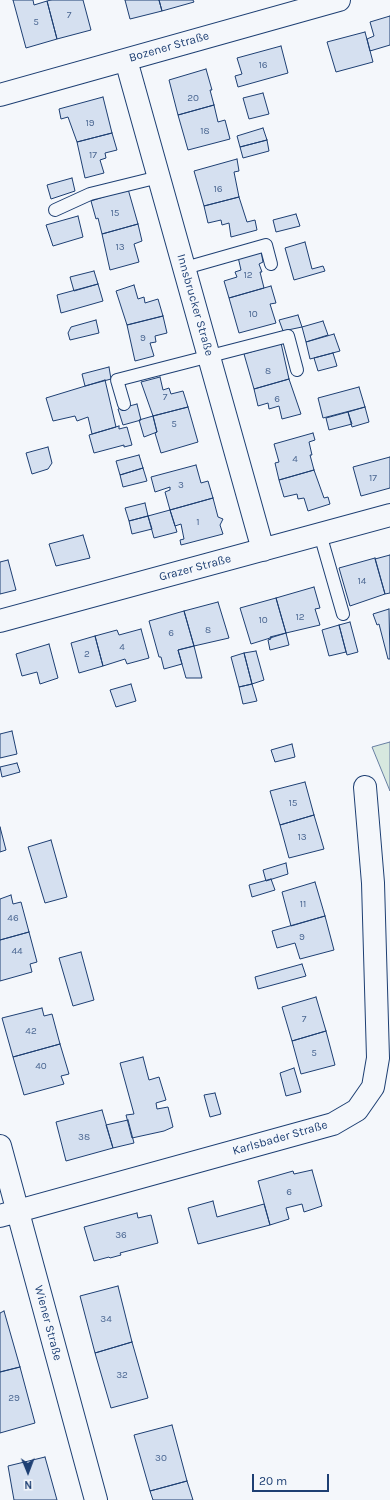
<!DOCTYPE html>
<meta charset="utf-8">
<style>
body{margin:0}
#map{position:relative;width:390px;height:1500px;overflow:hidden;background:#f4f7fb;font-family:Karla,sans-serif}
canvas{display:block}
.north{position:absolute;left:8px;top:1452px;width:40px;height:40px;-webkit-text-stroke:3px #f4f7fb;paint-order:stroke;rotate:179deg;font-size:11px;font-weight:700;line-height:16px;text-align:center;color:#1d3f73}
.north::after{content:'';display:block;margin:auto;width:14px;height:18px;background:#1d3f73;clip-path:polygon(50% 0,100% 100%,50% 72%,0 100%)}
.scale{position:absolute;left:252px;top:1474px;width:77px;height:18px;box-sizing:border-box;border:2px solid #1d3f73;border-top:0;padding-left:5px;font-size:12px;line-height:14px;white-space:nowrap;color:#1d3f73;-webkit-text-stroke:3px #f4f7fb;paint-order:stroke}
</style>
<div id="map">
<canvas width="390" height="1500"></canvas>
<div class="north">N</div>
<div class="scale">20 m</div>
</div>
<script>
const ctx = document.querySelector('canvas').getContext('2d');
ctx.lineJoin = 'round';
function fillPath(path, color) { ctx.fillStyle = color; ctx.fill(path, 'evenodd'); }
const shape = rows => new Path2D(rows.map(r => 'M' + r).join(''));
function trace(path, color, width, dash) { ctx.strokeStyle = color; ctx.lineWidth = width; ctx.lineCap = dash ? 'butt' : 'round'; ctx.setLineDash(dash || []); ctx.stroke(path); }
function drawText(font, color, halo, rows, align = 'center') {
  ctx.font = font + ' Karla,sans-serif'; ctx.lineWidth = 3; ctx.setLineDash([]); ctx.textBaseline = 'middle'; ctx.strokeStyle = halo; ctx.fillStyle = color; for (const [text, x, y, turn = 0] of rows) {
    ctx.save(); ctx.translate(x, y); ctx.rotate((+turn || 0) * Math.PI / 180); ctx.textAlign = isNaN(turn) ? turn : align; if (halo) ctx.strokeText(text, 0, 0); ctx.fillText(text, 0, 0); ctx.restore();
  }
}
const green = shape([
 [390,742,390,791,372,747,390,742]
]);
fillPath(green, '#d7e8df');
trace(green, '#687fa3', 1);
const building = shape([
 [13,0,33,0,34,5,47,1,57,39,26,48,13,0],
 [51,0,83,0,91,30,57,39,47,1,51,0],
 [125,0,159,0,162,11,130,19,125,0],
 [159,0,193,0,194,2,162,11,159,0],
 [390,16,390,45,370,51,367,39,374,36,370,22,390,16],
 [365,32,373,62,336,72,327,42,365,32],
 [281,46,288,73,238,87,235,76,242,74,237,58,281,46],
 [206,69,212,90,210,90,214,105,178,115,169,80,206,69],
 [263,93,269,114,249,119,243,98,263,93],
 [103,97,112,133,77,142,68,117,61,119,59,109,103,97],
 [214,105,218,122,225,120,230,139,188,150,178,115,214,105],
 [263,128,267,140,240,147,237,136,263,128],
 [112,133,117,150,105,153,106,158,100,160,104,173,85,178,77,142,112,133],
 [267,140,269,151,243,158,240,147,267,140],
 [237,159,239,171,234,172,239,197,204,206,194,171,237,159],
 [72,178,75,191,51,199,47,185,72,178],
 [128,189,138,224,102,234,98,218,96,219,91,201,128,189],
 [239,197,247,222,255,220,257,230,231,237,229,223,222,225,221,220,208,223,204,206,239,197],
 [296,214,300,226,276,232,273,220,296,214],
 [78,216,83,237,53,246,46,225,78,216],
 [138,224,142,241,134,244,139,262,110,270,102,234,138,224],
 [305,242,312,269,323,266,325,271,294,280,285,248,305,242],
 [261,251,263,262,259,264,262,272,260,272,264,288,229,298,224,281,237,277,235,272,241,270,238,257,261,251],
 [94,271,98,284,74,291,70,277,94,271],
 [98,284,103,301,61,313,57,295,98,284],
 [134,285,138,299,144,297,145,303,158,299,163,316,127,325,116,291,134,285],
 [271,286,276,303,270,304,276,323,239,333,229,298,271,286],
 [298,315,302,327,283,331,279,320,298,315],
 [163,316,167,333,155,336,156,342,150,343,154,356,135,361,127,325,163,316],
 [96,320,99,333,70,340,68,333,71,327,96,320],
 [323,321,328,335,306,342,302,327,323,321],
 [334,334,340,351,310,359,306,342,334,334],
 [281,343,289,379,254,389,244,354,281,343],
 [333,353,337,366,318,371,314,358,333,353],
 [109,367,111,379,85,386,82,374,109,367],
 [160,377,163,390,169,388,171,394,183,391,188,407,153,416,141,382,160,377],
 [289,379,301,414,282,419,279,406,269,409,268,403,258,406,254,389,289,379],
 [105,380,116,427,92,434,88,417,77,421,75,416,53,421,46,398,105,380],
 [359,387,365,407,323,418,318,398,359,387],
 [137,404,141,420,123,425,118,409,137,404],
 [188,407,198,442,161,453,155,433,157,432,153,416,188,407],
 [365,407,369,422,352,427,348,412,365,407],
 [348,412,352,424,329,430,326,418,348,412],
 [153,416,157,432,144,437,139,420,153,416],
 [119,426,119,429,127,427,132,445,124,447,124,445,94,453,89,435,119,426],
 [313,433,315,440,309,442,312,455,310,455,314,470,279,480,275,463,279,462,274,444,313,433],
 [48,447,52,463,48,469,32,474,26,453,48,447],
 [139,455,143,468,120,475,116,461,139,455],
 [390,457,390,488,361,496,353,467,390,457],
 [196,465,201,483,208,481,213,498,170,510,165,492,170,490,170,487,155,492,151,477,196,465],
 [143,468,147,481,123,487,120,475,143,468],
 [314,470,324,498,328,497,330,504,308,511,304,498,298,499,297,494,284,497,279,480,314,470],
 [213,498,218,517,223,519,220,525,223,534,181,545,180,540,184,539,181,524,175,526,170,510,213,498],
 [145,503,148,516,129,521,125,508,145,503],
 [170,510,177,532,154,538,148,516,170,510],
 [148,516,152,529,132,534,129,521,148,516],
 [83,535,90,558,56,566,49,544,83,535],
 [390,555,390,593,385,594,375,559,390,555],
 [375,558,385,594,350,606,339,568,375,558],
 [8,560,16,590,0,594,0,562,8,560],
 [314,587,320,608,315,609,320,625,286,633,276,598,314,587],
 [276,598,286,633,251,644,240,608,276,598],
 [218,602,229,638,194,646,184,611,218,602],
 [389,609,390,659,388,659,379,624,377,625,373,614,389,609],
 [184,611,194,646,178,650,182,664,164,669,161,657,159,657,149,621,184,611],
 [350,622,358,652,347,655,339,625,350,622],
 [339,625,346,652,329,656,322,630,339,625],
 [141,629,149,658,127,664,125,659,103,666,95,636,117,630,119,635,141,629],
 [286,633,289,645,270,650,268,640,271,639,270,637,286,633],
 [95,636,103,666,79,673,71,643,95,636],
 [49,644,58,678,40,684,37,672,22,676,16,654,49,644],
 [194,646,202,678,186,678,178,650,194,646],
 [256,651,264,680,252,684,244,653,256,651],
 [244,653,252,684,239,687,231,657,244,653],
 [131,684,136,701,116,707,110,690,131,684],
 [252,684,257,701,243,704,239,687,252,684],
 [12,731,17,754,0,758,0,734,12,731],
 [292,744,295,757,275,762,271,750,292,744],
 [17,763,20,772,2,777,0,767,17,763],
 [305,782,314,815,280,825,270,791,305,782],
 [314,815,324,849,289,858,280,825,314,815],
 [0,827,6,850,0,852,0,827],
 [51,840,67,897,45,903,28,847,51,840],
 [286,863,288,874,266,881,263,870,286,863],
 [271,879,275,890,252,897,249,885,271,879],
 [315,882,325,916,291,926,282,892,315,882],
 [11,895,13,904,21,902,29,932,0,940,0,899,11,895],
 [325,916,334,950,300,959,295,943,277,948,272,931,325,916],
 [29,932,37,962,30,964,32,972,0,981,0,940,29,932],
 [81,952,94,1000,73,1006,59,958,81,952],
 [302,964,306,976,258,989,255,977,302,964],
 [316,997,326,1031,292,1041,282,1007,316,997],
 [42,1008,44,1016,52,1014,60,1044,13,1057,2,1018,42,1008],
 [326,1031,335,1065,301,1074,292,1041,326,1031],
 [60,1044,69,1074,61,1076,64,1084,24,1095,13,1057,60,1044],
 [143,1057,149,1080,159,1077,166,1100,156,1103,157,1109,168,1107,173,1127,164,1131,132,1138,126,1115,134,1114,120,1063,143,1057],
 [294,1068,301,1092,286,1096,280,1073,294,1068],
 [215,1093,221,1114,210,1117,204,1095,215,1093],
 [102,1110,113,1148,66,1161,56,1122,102,1110],
 [128,1120,134,1143,113,1148,106,1125,128,1120],
 [312,1170,322,1206,304,1212,302,1204,286,1208,289,1219,270,1225,258,1181,293,1171,294,1174,312,1170],
 [213,1201,217,1217,264,1204,270,1225,198,1244,188,1208,213,1201],
 [137,1213,138,1218,151,1215,158,1243,120,1253,121,1255,110,1258,109,1257,94,1261,84,1227,137,1213],
 [118,1286,132,1342,95,1353,80,1296,118,1286],
 [4,1311,20,1367,0,1372,0,1313,4,1311],
 [132,1342,148,1398,111,1408,95,1353,132,1342],
 [20,1367,35,1423,0,1433,0,1372,20,1367],
 [172,1425,187,1481,150,1491,134,1435,172,1425],
 [45,1457,57,1500,14,1500,8,1466,45,1457],
 [187,1481,193,1500,153,1500,150,1491,187,1481]
]);
fillPath(building, '#d5e0f0');
trace(building, '#1d3f73', 1);
const lane = shape([
 [55,210,90,194,159,177],
 [185,268,266,245,271,264],
 [124,404,117,380,288,336,297,370],
 [320,534,343,614]
]);
const street = shape([
 [126,60,263,550],
 [0,95,339,0],
 [0,621,390,515],
 [0,1146,96,1500],
 [0,1216,333,1124,357,1110,373,1087,378,1058,373,883,365,787]
]);
trace(lane, '#1d3f73', 14);
trace(street, '#1d3f73', 24);
trace(lane, '#f4f7fb', 12);
trace(street, '#f4f7fb', 22);
drawText('10px', '#4b6792', null, [
 ["7",69,15],
 ["5",36,22],
 ["16",263,65],
 ["20",193,98],
 ["19",90,123],
 ["18",205,131],
 ["17",93,155],
 ["16",218,189],
 ["15",115,213],
 ["13",120,247],
 ["12",248,275],
 ["10",253,314],
 ["9",143,338],
 ["8",268,371],
 ["7",165,397],
 ["6",277,399],
 ["5",174,424],
 ["4",295,459],
 ["17",373,478],
 ["3",181,485],
 ["1",198,522],
 ["14",362,581],
 ["12",300,617],
 ["10",263,620],
 ["8",208,630],
 ["6",171,633],
 ["4",122,647],
 ["2",87,654],
 ["15",293,803],
 ["13",302,837],
 ["11",303,904],
 ["46",13,918],
 ["9",302,937],
 ["44",17,951],
 ["7",304,1019],
 ["42",31,1031],
 ["5",314,1053],
 ["40",41,1066],
 ["38",84,1137],
 ["6",289,1192],
 ["36",121,1235],
 ["34",106,1319],
 ["32",122,1375],
 ["29",14,1398],
 ["30",161,1458]
]);
drawText('12px', '#1d3f73', '#f4f7fb', [
 ["Bozener Straße",169,47,-16],
 ["Innsbrucker Straße",195,305,74],
 ["Grazer Straße",195,568,-15],
 ["Karlsbader Straße",280,1138,-16],
 ["Wiener Straße",48,1323,75]
]);
</script>
